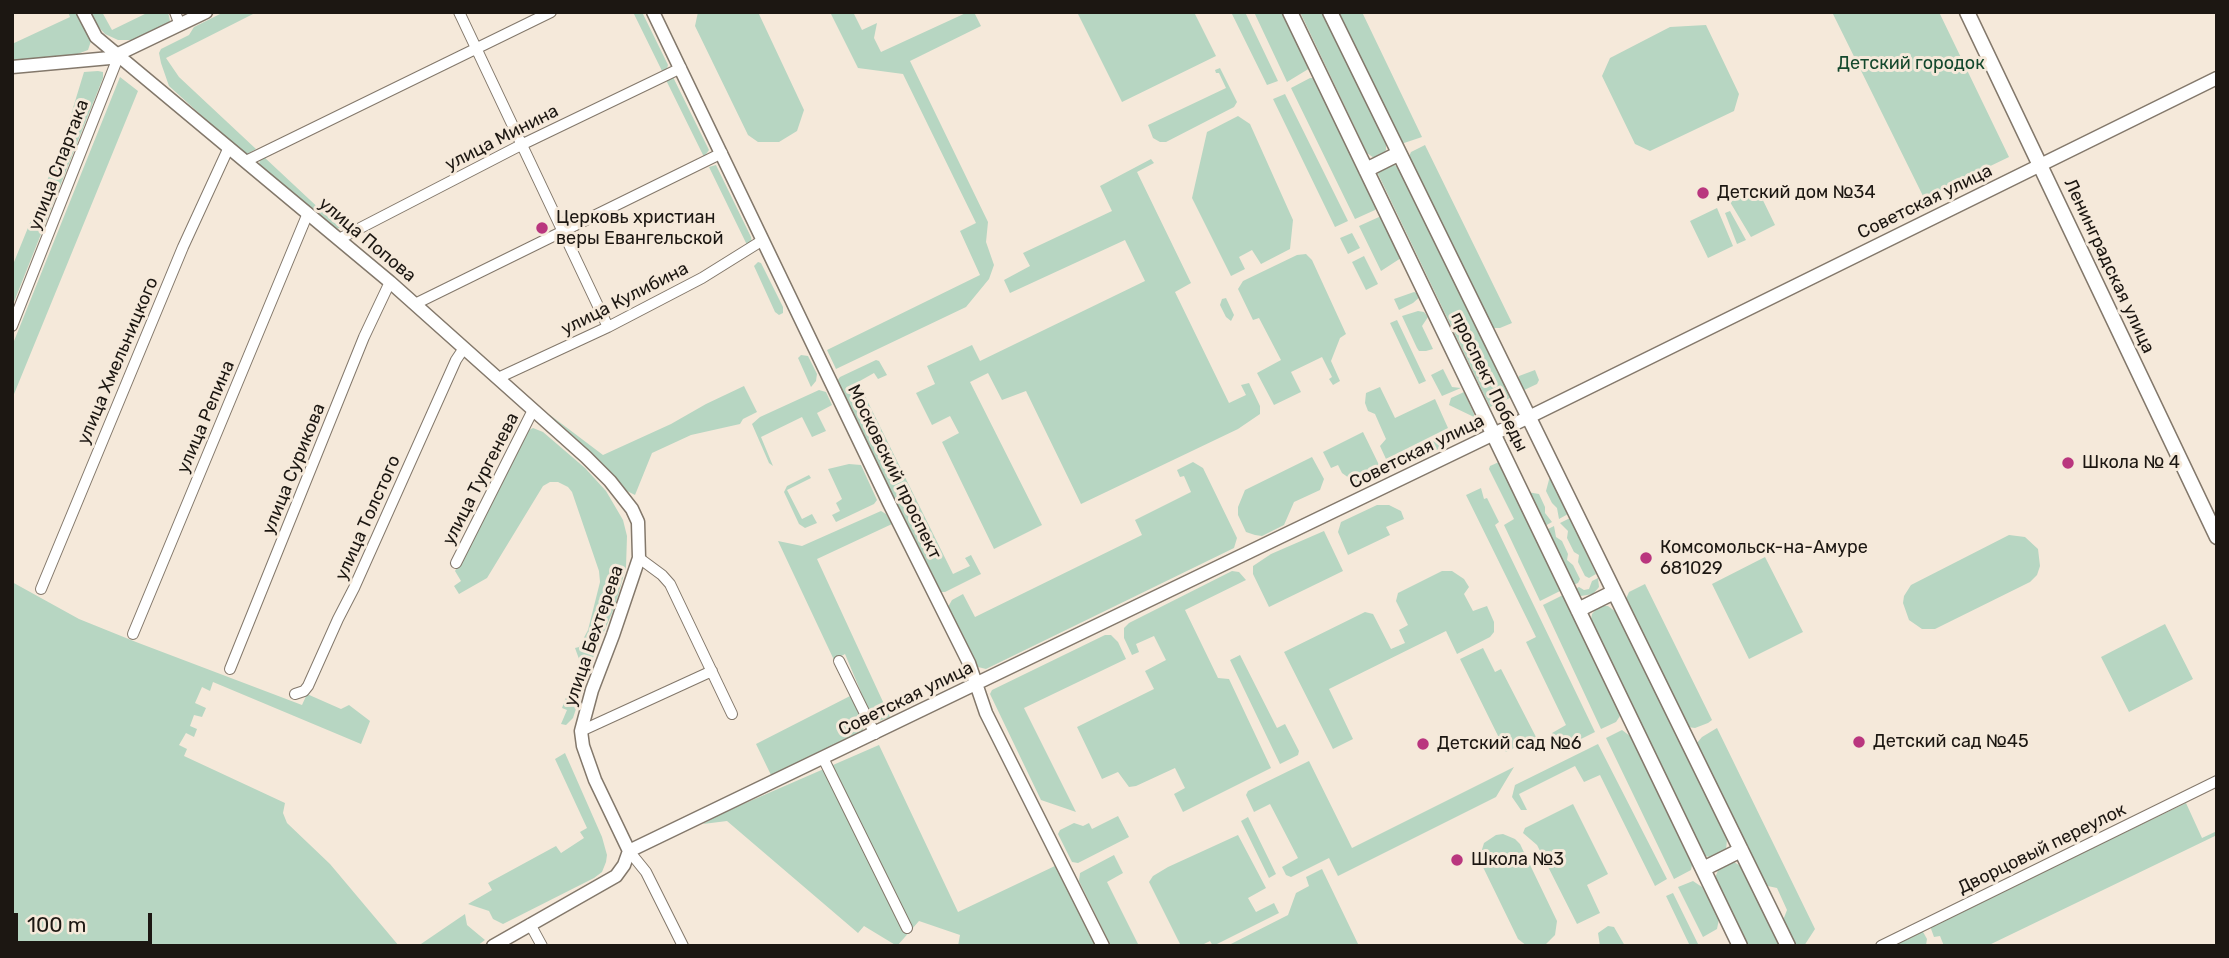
<!DOCTYPE html>
<meta charset="utf-8">
<style>
body{margin:0}
#map{position:relative;width:2229px;height:958px;overflow:hidden;background:#f5e9da;font-family:Rubik,sans-serif}
canvas{display:block}
.frame{position:absolute;inset:0;border:14px solid #1c1712;pointer-events:none}
.scale{position:absolute;left:14px;top:913px;width:138px;height:32px;box-sizing:border-box;border:4px solid #1c1712;border-top:0;padding-left:9px;font-size:21px;line-height:24px;white-space:nowrap;color:#1c1712;-webkit-text-stroke:5px #f5e9da;paint-order:stroke}
</style>
<div id="map">
<canvas width="2229" height="958"></canvas>
<div class="frame"></div>
<div class="scale">100 m</div>
</div>
<script>
const ctx = document.querySelector('canvas').getContext('2d');
ctx.lineJoin = 'round';
function fillPath(path, color) { ctx.fillStyle = color; ctx.fill(path, 'evenodd'); }
const shape = rows => new Path2D(rows.map(r => 'M' + r).join(''));
function trace(path, color, width, dash) { ctx.strokeStyle = color; ctx.lineWidth = width; ctx.lineCap = dash ? 'butt' : 'round'; ctx.setLineDash(dash || []); ctx.stroke(path); }
function drawText(font, color, halo, rows, align = 'center') {
  ctx.font = font + ' Rubik,sans-serif'; ctx.lineWidth = 6; ctx.setLineDash([]); ctx.textBaseline = 'middle'; ctx.strokeStyle = halo; ctx.fillStyle = color; for (const [text, x, y, turn = 0] of rows) {
    ctx.save(); ctx.translate(x, y); ctx.rotate((+turn || 0) * Math.PI / 180); ctx.textAlign = isNaN(turn) ? turn : align; if (halo) ctx.strokeText(text, 0, 0); ctx.fillText(text, 0, 0); ctx.restore();
  }
}
fillPath(shape([
 [68,12,77,12,91,41,88,50,75,55,12,61,12,44,70,17],
 [90,12,102,12,112,30,149,12,168,12,170,21,166,26,134,40,118,40,105,34,94,22],
 [224,12,257,12,166,58,179,77,256,149,247,154,243,153,169,86,161,63,159,53,161,49,189,35,194,27],
 [633,12,642,12,668,65,666,72,663,73],
 [698,12,758,12,804,110,797,131,779,142,758,142,748,135,695,26],
 [830,12,853,12,862,30,877,23,874,38,881,52,968,12,974,12,981,26,910,61,988,222,986,242,994,265,989,279,966,307,836,369,827,350,980,275,960,231,976,223,903,74,858,68],
 [1077,12,1194,12,1216,56,1122,102],
 [1231,12,1245,12,1278,81,1267,85],
 [1254,12,1288,12,1310,68,1287,82],
 [1300,12,1323,12,1386,141,1386,150,1382,156,1374,158,1367,153],
 [1335,12,1362,12,1422,137,1401,144],
 [1832,12,1939,12,2009,157,1924,198],
 [1706,25,1739,94,1734,111,1650,151,1635,144,1602,76,1610,58,1670,27],
 [1220,68,1237,102,1234,107,1166,142,1160,142,1153,138,1148,125,1226,88,1219,73,1216,73,1215,70],
 [98,71,103,72,103,78,12,307,12,267,62,144,84,72],
 [120,77,138,91,12,399,12,346],
 [673,77,709,150,704,157,666,80],
 [1310,78,1316,78,1377,205,1375,210,1355,219,1291,88],
 [1285,94,1348,221,1335,227,1273,99],
 [1238,116,1250,124,1293,220,1290,249,1261,264,1252,250,1239,257,1245,269,1231,276,1192,198,1207,132],
 [1425,145,1512,323,1500,328,1492,328,1408,159,1411,152],
 [264,157,340,228,336,229,259,165,260,160],
 [1151,159,1154,163,1137,172,1191,283,1175,292,1229,403,1246,395,1241,385,1249,383,1260,406,1260,414,1238,429,1081,504,1026,391,1002,400,988,373,970,382,1042,525,994,549,942,442,959,433,950,416,932,425,916,393,935,384,927,366,972,345,980,361,1145,281,1125,240,1010,293,1004,280,1030,266,1023,253,1112,211,1100,186],
 [1393,164,1398,167,1512,397,1490,407,1378,174,1379,169],
 [716,165,751,237,752,243,747,245,709,167],
 [1757,188,1775,225,1751,237,1730,202],
 [1717,208,1733,246,1708,258,1690,221],
 [1730,211,1746,240,1737,244,1725,213],
 [1379,217,1383,218,1401,258,1381,271,1359,226],
 [1352,233,1360,248,1348,254,1340,238],
 [1306,254,1312,260,1346,334,1340,338,1331,361,1340,381,1333,385,1329,379,1332,377,1322,357,1291,372,1301,392,1274,405,1257,373,1281,360,1259,318,1253,320,1238,289,1243,281,1297,255],
 [1364,256,1378,284,1366,290,1352,262],
 [758,262,761,263,783,307,783,313,779,315,775,312,754,266],
 [1414,292,1422,295,1413,303,1399,310,1394,299],
 [1226,298,1234,315,1231,321,1226,317,1220,305,1222,299],
 [1418,311,1424,312,1428,317,1422,326,1433,349,1426,351,1419,351,1417,348,1402,316],
 [1397,320,1426,381,1419,384,1390,323],
 [801,355,808,356,817,374,816,381,811,387,798,358],
 [876,360,879,361,887,375,878,379,874,373,858,382,953,574,970,566,965,558,971,555,981,574,945,592,939,592,835,384,840,377],
 [1443,369,1452,387,1461,388,1442,396,1431,375],
 [1535,370,1539,380,1537,384,1522,391,1518,381,1519,376],
 [744,386,757,412,743,419,740,424,691,435,652,453,635,495,627,491,548,417,550,415,603,455,671,424,706,404],
 [1380,387,1395,418,1435,399,1448,428,1386,459,1380,446,1386,439,1375,414,1368,411,1365,403,1366,393],
 [819,390,826,392,832,405,817,413,826,431,812,437,802,417,761,437,773,466,769,463,752,424,760,417],
 [1464,392,1474,414,1474,417,1449,405,1451,398],
 [533,428,543,432,585,468,606,491,623,520,627,536,626,567,615,606,592,660,573,718,566,725,561,724,567,710,562,708,578,666,579,659,575,648,579,647,588,630,600,582,599,571,572,492,568,487,558,482,550,482,543,486,487,578,459,594,454,586,461,581,455,571,529,430],
 [1363,432,1381,469,1381,475,1366,483,1356,483,1342,473,1338,465,1331,468,1323,452],
 [1451,433,1455,441,1401,467,1388,463],
 [1312,457,1324,479,1320,490,1294,502,1284,525,1262,536,1255,535,1246,532,1238,515,1238,507,1245,490],
 [1193,462,1203,468,1237,538,1234,548,986,669,978,667,948,607,952,600,963,594,975,617,1142,535,1135,520,1191,492,1184,476,1180,477,1177,470],
 [1499,462,1560,591,1540,601,1504,525,1514,519,1489,469,1490,466],
 [849,464,861,465,877,500,874,504,836,522,832,515,840,511,836,503,842,499,828,469],
 [809,475,811,478,787,490,802,519,812,514,817,523,805,528,799,524,784,492,787,486],
 [1550,476,1568,514,1559,519,1557,508,1552,503,1546,491],
 [1481,488,1484,499,1487,498,1499,522,1495,525,1595,732,1563,748,1559,746,1552,733,1566,725,1526,642,1536,637,1466,495],
 [1527,492,1539,494,1545,507,1545,513,1552,522,1543,527],
 [1377,505,1389,505,1401,511,1404,519,1386,527,1390,535,1348,555,1338,532,1341,522],
 [881,511,886,514,892,524,817,559,890,717,874,723,845,654,834,660,778,541,802,546],
 [1570,518,1596,574,1589,578,1585,576,1578,562,1579,555,1574,552,1567,538,1568,531,1560,523],
 [1554,526,1556,537,1562,541,1568,554,1567,560,1573,565,1580,579,1578,583,1571,586,1544,531],
 [1324,531,1343,571,1269,607,1253,574,1253,566,1271,554],
 [2009,535,2025,537,2038,549,2040,566,2037,575,2030,582,1935,629,1922,629,1909,620,1903,603,1904,596,1911,585],
 [1765,557,1803,632,1749,659,1712,584],
 [1232,571,1239,572,1246,580,1185,610,1218,678,1229,679,1271,768,1183,812,1174,794,1185,788,1175,768,1136,786,1129,787,1118,772,1102,779,1077,727,1154,689,1145,671,1166,660,1154,636,1136,644,1139,652,1132,655,1124,638,1124,628,1129,623],
 [1442,571,1452,571,1464,579,1469,587,1464,594,1473,611,1487,606,1494,622,1494,632,1490,637,1457,654,1446,631,1329,689,1353,739,1333,749,1284,652,1365,612,1373,614,1391,649,1405,643,1399,630,1408,625,1396,601,1398,593],
 [1598,578,1599,587,1593,594,1581,596,1573,590,1579,587,1584,590,1589,589,1592,581],
 [12,582,79,619,136,642,302,705,307,694,341,709,349,705,370,721,361,744,213,682,210,691,202,687,195,703,206,708,202,717,194,715,190,726,197,729,194,737,186,733,179,745,187,749,184,756,285,803,283,813,287,823,330,864,399,946,12,946],
 [1645,584,1712,720,1708,723,1695,728,1688,727,1625,601,1629,592],
 [1563,595,1619,712,1620,716,1616,722,1601,729,1543,605],
 [1599,606,1608,606,1616,612,1727,839,1726,851,1713,858,1702,855,1590,627,1592,614],
 [2165,624,2193,679,2129,712,2101,657],
 [1105,635,1111,635,1118,642,1126,659,1024,708,1076,812,1041,800,990,694,992,690],
 [1483,648,1495,672,1501,669,1536,737,1506,752,1460,659],
 [1240,655,1277,728,1285,724,1299,751,1298,755,1280,764,1230,660],
 [852,695,863,722,864,728,862,731,771,775,756,744],
 [1717,728,1815,929,1804,946,1793,946,1782,923,1787,910,1777,888,1763,885,1696,744,1702,737],
 [1622,730,1630,736,1692,865,1691,870,1674,879,1606,738],
 [1598,744,1667,879,1655,886,1600,775,1584,782,1575,766,1519,794,1527,810,1521,810,1512,797,1515,785],
 [879,745,958,912,1057,865,1096,946,958,946,960,935,919,921,897,946,864,926,858,933,727,821,703,824,718,815],
 [565,753,602,837,607,855,606,862,602,872,594,878,503,924,493,919,489,911,468,904,492,890,488,883,556,846,561,853,584,838,580,832,587,828,555,759],
 [1309,761,1352,848,1514,767,1496,797,1338,876,1329,858,1291,877,1286,875,1282,867,1298,858,1270,804,1254,812,1246,795,1248,791],
 [2186,803,2202,838,2217,831,2217,835,1987,946,1944,946,1940,936,1934,937,1930,926],
 [1573,804,1608,874,1587,885,1600,913,1577,924,1537,845,1523,833,1525,828],
 [1118,816,1129,837,1078,863,1072,862,1058,834,1060,830,1074,823,1083,826,1089,823,1092,829],
 [1248,817,1276,874,1269,878,1241,821],
 [1503,834,1515,839,1520,844,1557,921,1555,935,1545,945,1527,946,1518,939,1481,863,1480,856,1484,843,1496,835],
 [1238,835,1266,888,1248,898,1256,912,1274,903,1279,913,1213,946,1210,941,1200,946,1181,946,1149,882,1153,876,1168,867],
 [1114,855,1123,873,1107,882,1139,946,1111,946,1079,881,1080,873],
 [1729,862,1734,862,1742,867,1782,946,1746,946,1714,880,1719,868],
 [1322,869,1359,946,1227,946,1288,915,1296,893,1309,886,1306,877],
 [1693,881,1702,887,1719,919,1717,929,1703,937,1678,887],
 [1673,893,1699,946,1690,946,1666,896],
 [465,914,467,925,485,940,477,946,418,946],
 [1608,926,1614,927,1625,946,1600,946,1598,933],
 [1922,930,1927,939,1926,945,1888,946]
]), '#b7d6c2');
const minor = shape([
 [175,12,180,25],
 [459,12,608,327],
 [246,161,551,12],
 [339,239,521,145,681,68],
 [415,304,722,153],
 [12,326,119,55],
 [498,378,608,327,702,278,763,240],
 [639,558,662,575,670,584,732,714],
 [456,563,533,410],
 [41,589,183,247,229,147],
 [133,634,308,213],
 [839,661,875,734],
 [230,669,364,337,390,282],
 [295,694,304,691,308,686,338,619,354,588,456,360,464,348],
 [581,731,712,671],
 [823,758,907,928],
 [629,851,646,872,683,946],
 [530,924,542,946],
 [1881,946,2217,781]
]);
const tertiary = shape([
 [83,12,96,37,390,282,586,457,610,481,632,509,638,522,639,558,613,635,592,690,581,731,583,746,595,780,629,851],
 [653,12,889,503,969,663,986,713,1103,946],
 [12,67,110,58,206,12],
 [629,851,1529,417,2217,78],
 [493,946,616,876,624,865,629,851]
]);
const secondary = shape([
 [1290,12,1740,946],
 [1330,12,1788,946],
 [1967,12,2217,537],
 [1366,170,1398,154],
 [1578,610,1614,592],
 [1703,869,1741,850]
]);
trace(minor, '#83786b', 12);
trace(tertiary, '#83786b', 15);
trace(secondary, '#83786b', 17);
trace(minor, '#fff', 10);
trace(tertiary, '#fff', 12);
trace(secondary, '#fff', 14);
for (const [x, y, r, color] of [
 [1703,193,7,"#b9367e"],
 [542,228,7,"#b9367e"],
 [2068,463,7,"#b9367e"],
 [1646,558,7,"#b9367e"],
 [1859,742,7,"#b9367e"],
 [1423,744,7,"#b9367e"],
 [1457,860,7,"#b9367e"]
]) { const dot = new Path2D(); dot.arc(x, y, r, 0, 2 * Math.PI); ctx.fillStyle = color; ctx.fill(dot); trace(dot, '#f5e9da', 2.5); }
drawText('18px', '#14482d', '#f5e9da', [
 ["Детский городок",1911,64]
]);
drawText('18px', '#1c1712', '#f5e9da', [
 ["улица Минина",502,138,-27],
 ["улица Спартака",59,165,-69],
 ["Советская улица",1925,202,-26],
 ["улица Попова",367,240,40],
 ["Ленинградская улица",2109,266,65],
 ["улица Кулибина",625,299,-27],
 ["улица Хмельницкого",118,361,-67],
 ["проспект Победы",1489,382,64],
 ["улица Репина",206,417,-67],
 ["Советская улица",1417,452,-26],
 ["улица Сурикова",294,469,-68],
 ["Московский проспект",894,472,64],
 ["улица Тургенева",481,479,-63],
 ["улица Толстого",368,518,-66],
 ["улица Бехтерева",594,636,-71],
 ["Советская улица",906,699,-26],
 ["Дворцовый переулок",2042,849,-26]
]);
drawText('18px', '#1c1712', '#f5e9da', [
 ["Детский дом №34",1717,193],
 ["Церковь христиан",556,218],
 ["веры Евангельской",556,239],
 ["Школа № 4",2082,463],
 ["Комсомольск-на-Амуре",1660,548],
 ["681029",1660,569],
 ["Детский сад №45",1873,742],
 ["Детский сад №6",1437,744],
 ["Школа №3",1471,860]
], 'left');
</script>
